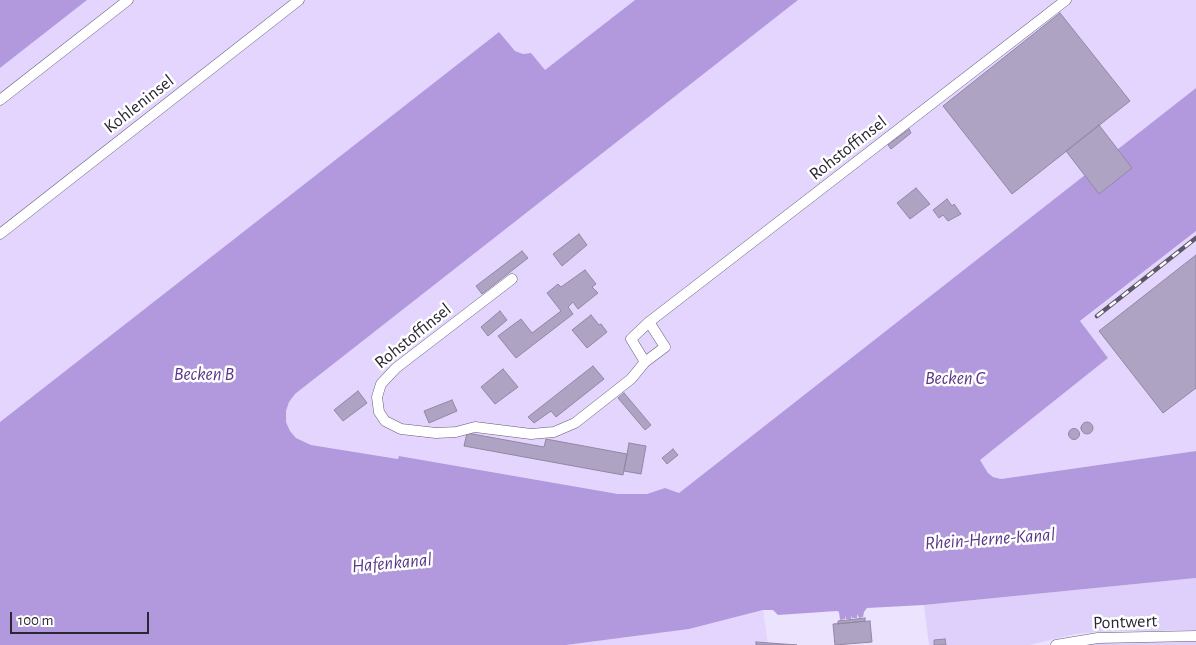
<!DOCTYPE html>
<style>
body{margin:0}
#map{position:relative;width:1196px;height:645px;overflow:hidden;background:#ece4fe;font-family:"Alegreya Sans",sans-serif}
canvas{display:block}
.scale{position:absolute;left:10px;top:612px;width:139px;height:22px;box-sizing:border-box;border:2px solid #2a2632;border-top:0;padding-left:6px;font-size:15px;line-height:18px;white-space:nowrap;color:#2a2632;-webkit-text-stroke:4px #fff;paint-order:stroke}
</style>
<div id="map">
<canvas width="1196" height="645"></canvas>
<div class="scale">100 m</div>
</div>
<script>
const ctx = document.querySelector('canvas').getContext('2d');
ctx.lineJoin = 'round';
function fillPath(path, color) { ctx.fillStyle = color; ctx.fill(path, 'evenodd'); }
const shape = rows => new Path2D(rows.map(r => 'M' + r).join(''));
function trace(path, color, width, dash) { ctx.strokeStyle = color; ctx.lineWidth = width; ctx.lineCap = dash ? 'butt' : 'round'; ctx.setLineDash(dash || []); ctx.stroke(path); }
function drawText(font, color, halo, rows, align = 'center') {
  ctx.font = font + ' "Alegreya Sans",sans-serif'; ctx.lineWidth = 5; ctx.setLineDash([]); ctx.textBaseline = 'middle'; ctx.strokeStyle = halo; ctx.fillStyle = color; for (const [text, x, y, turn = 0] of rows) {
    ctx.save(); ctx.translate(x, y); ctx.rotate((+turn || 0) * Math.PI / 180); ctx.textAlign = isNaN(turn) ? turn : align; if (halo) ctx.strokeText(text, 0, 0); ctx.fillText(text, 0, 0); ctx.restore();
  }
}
fillPath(shape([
 [87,0,635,0,545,71,531,53,523,54,515,51,499,32,0,422,0,68],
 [798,0,1196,0,1196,88,679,493,665,488,647,494,618,494,400,456,399,459,311,445,296,438,290,431,286,422,286,411,289,402,295,394],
 [1196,231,1196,451,1001,479,993,477,988,473,979,460,1108,358,1080,322],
 [763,610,768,645,566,645,689,629]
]), '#e3d5fd');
fillPath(shape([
 [1196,578,1196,630,1097,632,1075,634,1030,645,929,645,924,605],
 [1196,640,1196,645,1075,645,1098,642]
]), '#ded0fb');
fillPath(shape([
 [0,0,87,0,0,68],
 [635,0,798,0,295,394,289,402,286,411,286,422,290,431,296,438,311,445,398,459,399,456,618,494,647,494,665,488,679,493,1196,88,1196,231,1080,321,1108,358,980,460,988,473,993,477,1001,479,1196,451,1196,578,924,605,867,608,864,612,863,617,859,618,857,614,857,618,852,618,852,615,851,619,846,619,845,616,845,619,840,620,839,612,837,611,778,615,773,610,763,610,689,629,566,645,0,645,0,422,499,32,515,51,523,54,531,53,545,70]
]), '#b299de');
const building = shape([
 [1060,13,1130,101,1012,194,943,106,1060,13],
 [1099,125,1132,168,1099,194,1066,151,1099,125],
 [909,129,911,133,891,149,888,145,909,129],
 [916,188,930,204,910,219,897,203,916,188],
 [947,199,952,206,954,204,961,214,948,221,943,215,939,218,933,210,947,199],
 [579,234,587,245,562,266,553,254,579,234],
 [522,251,528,258,482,294,476,286,522,251],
 [1196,255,1196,388,1163,413,1099,331,1196,255],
 [585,270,596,284,592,287,598,293,578,309,573,302,568,307,573,314,516,358,498,336,521,319,532,333,561,311,547,293,558,284,561,287,585,270],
 [500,311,507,320,488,336,481,327,500,311],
 [591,315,599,325,601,324,607,332,587,348,572,330,591,315],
 [593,366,604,379,556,417,551,411,534,423,528,417,593,366],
 [503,369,518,387,495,404,481,387,503,369],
 [358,391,367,403,343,421,334,410,358,391],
 [624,393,651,425,645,430,618,398,624,393],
 [452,400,457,411,429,423,424,411,452,400],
 '1081 428a6 6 0 1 1 12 0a6 6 0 1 1-12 0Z',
 '1068.5 434a5.5 5.5 0 1 1 11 0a5.5 5.5 0 1 1-11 0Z',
 [467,433,544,447,546,439,627,454,623,475,464,446,467,433],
 [629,443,646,446,641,474,624,471,629,443],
 [673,449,678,455,667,464,662,458,673,449],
 [865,618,865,621,838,624,838,621,865,618],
 [870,621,872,642,835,645,833,624,870,621],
 [945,639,946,645,934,645,934,640,945,639],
 [756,642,797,645,756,645,756,642]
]);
fillPath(building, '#aea3c2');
trace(building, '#9288a5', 1);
const street = shape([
 [0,100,128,0],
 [0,234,299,0],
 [512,279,396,368,381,384,377,397,379,412,385,421,401,429,436,433,456,432,475,427,531,434,554,432,575,423,631,379,645,362],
 [649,322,665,347,645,362,631,339,649,322,1066,0],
 [1056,645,1098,638,1196,636]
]);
trace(street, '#645b76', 11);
trace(street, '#fff', 10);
const rail = shape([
 [1097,316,1196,238]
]);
trace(rail, '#5d5867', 4.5);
trace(rail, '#fff', 2.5, [8]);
drawText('18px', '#2a2632', '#fff', [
 ["Kohleninsel",139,104,-38],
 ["Rohstoffinsel",848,148,-38],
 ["Rohstoffinsel",413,336,-39],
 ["Pontwert",1125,622,-2]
]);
drawText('italic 19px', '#593688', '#fff', [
 ["Becken B",204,374],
 ["Becken C",955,378],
 ["Rhein-Herne-Kanal",990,539,-4],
 ["Hafenkanal",392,563,-5]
]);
</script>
